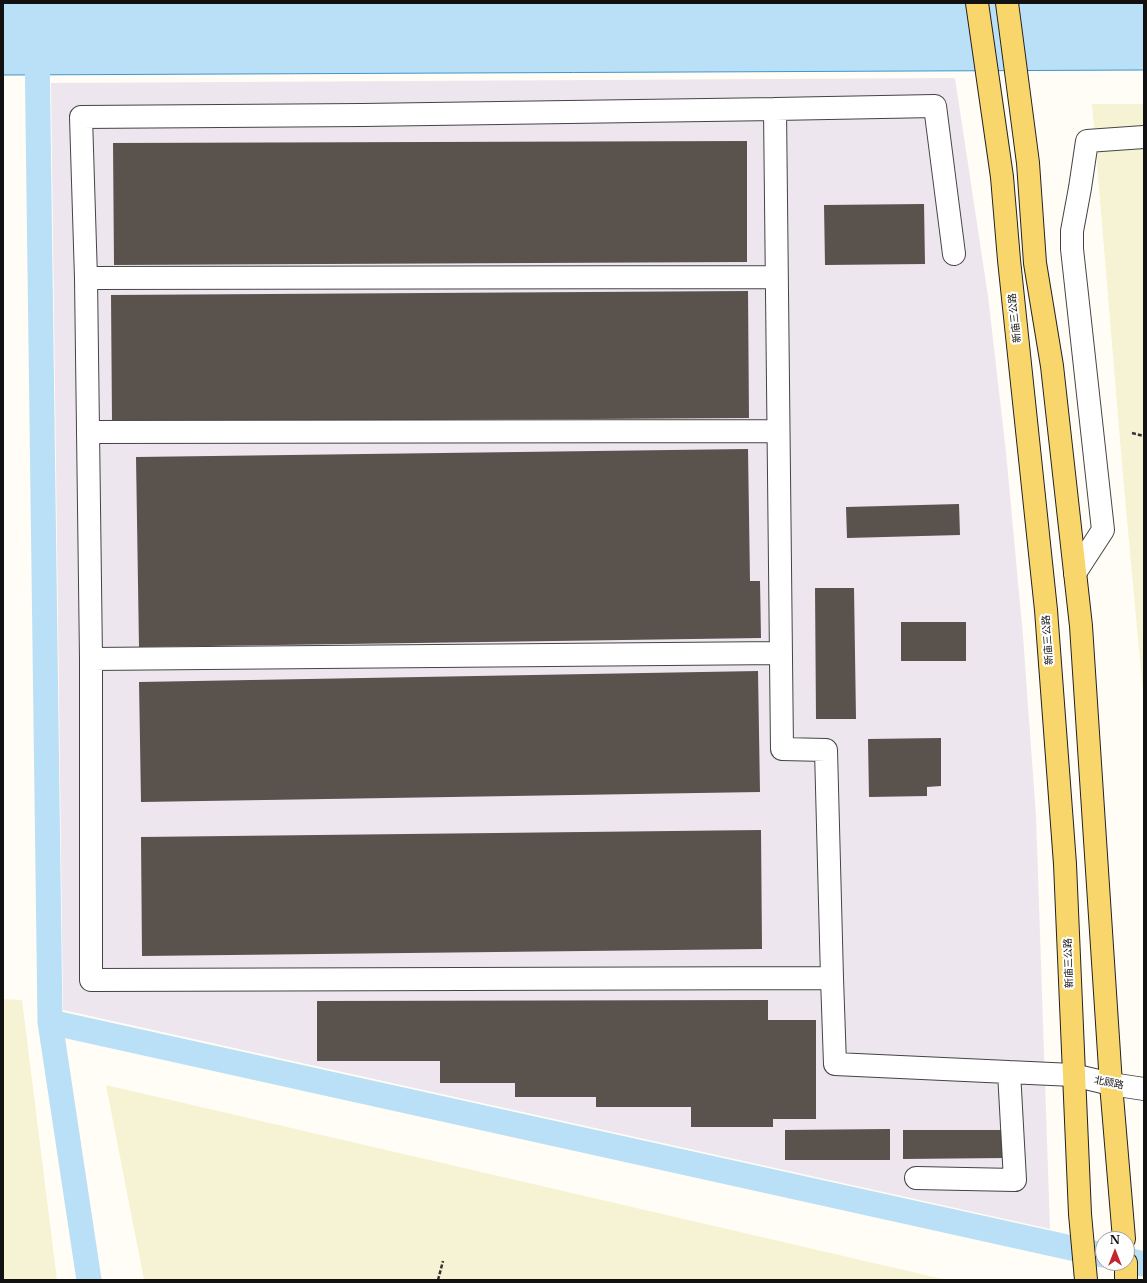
<!DOCTYPE html>
<meta charset="utf-8">
<style>
body{margin:0}
#map{position:relative;width:1147px;height:1283px;overflow:hidden;background:#fffdf5;font-family:"Libre Baskerville",serif}
canvas{display:block}
.frame{position:absolute;inset:0;border:4px solid #111;pointer-events:none}
.north{position:absolute;left:1095px;top:1231px;width:40px;height:40px;box-sizing:border-box;background:#fff;border:1px solid #a0a0a0;border-radius:50%;rotate:0deg;font-size:11px;font-weight:700;line-height:16px;text-align:center;color:#111}
.north::after{content:'';display:block;margin:auto;width:14px;height:18px;background:#c4262e;clip-path:polygon(50% 0,100% 100%,50% 72%,0 100%)}
</style>
<div id="map">
<canvas width="1147" height="1283"></canvas>
<div class="frame"></div>
<div class="north">N</div>
</div>
<script>
const ctx = document.querySelector('canvas').getContext('2d');
ctx.lineJoin = 'round';
function fillPath(path, color) { ctx.fillStyle = color; ctx.fill(path, 'evenodd'); }
const shape = rows => new Path2D(rows.map(r => 'M' + r).join(''));
function trace(path, color, width, dash) { ctx.strokeStyle = color; ctx.lineWidth = width; ctx.lineCap = dash ? 'butt' : 'round'; ctx.setLineDash(dash || []); ctx.stroke(path); }
function drawText(font, color, halo, rows, align = 'center') {
  ctx.font = font + ' "Libre Baskerville","Noto Sans SC",serif'; ctx.lineWidth = 4; ctx.setLineDash([]); ctx.textBaseline = 'middle'; ctx.strokeStyle = halo; ctx.fillStyle = color; for (const [text, x, y, turn = 0] of rows) {
    ctx.save(); ctx.translate(x, y); ctx.rotate((+turn || 0) * Math.PI / 180); ctx.textAlign = isNaN(turn) ? turn : align; if (halo) ctx.strokeText(text, 0, 0); ctx.fillText(text, 0, 0); ctx.restore();
  }
}
fillPath(shape([
 [955,78,988,296,1006,452,1023,636,1036,816,1050,1229,63,1010,51,83]
]), '#eee6ef');
fillPath(shape([
 [1092,104,1144,104,1144,704,1123,476],
 [3,999,22,1000,57,1280,3,1280],
 [106,1085,947,1280,144,1280]
]), '#f6f3d4');
const water = shape([
 [3,3,1144,3,1144,70,3,75,3,3]
]);
fillPath(water, '#b9e0f7');
trace(water, '#3f96cf', 1);
trace(shape([
 [37,44,50,1022],
 [1127,1260,1144,1264],
 [89,1280,50,1022,1103,1255]
]), '#b9e0f7', 25);
fillPath(shape([
 [747,141,747,262,114,265,113,143],
 [924,204,925,264,825,265,824,205],
 [748,291,749,418,112,422,111,295],
 [748,449,750,581,760,581,761,638,139,647,136,457],
 [959,504,960,535,847,538,846,507],
 [815,588,854,588,856,719,816,719],
 [901,622,966,622,966,661,901,661],
 [758,671,760,792,141,802,139,682],
 [941,738,941,786,927,787,927,796,869,797,868,739],
 [761,830,762,949,142,956,141,837],
 [768,1000,768,1020,816,1020,816,1119,773,1119,773,1127,691,1127,691,1107,596,1107,596,1097,515,1097,515,1083,440,1083,440,1061,317,1061,317,1001],
 [890,1129,890,1160,785,1160,785,1130],
 [903,1130,1005,1130,1005,1158,903,1159]
]), '#5a524d');
const minor = shape([
 [775,109,935,106,954,254],
 [86,278,776,277],
 [88,432,778,431],
 [1075,573,1103,530,1072,249,1072,231,1080,188,1087,141,1144,137],
 [91,659,781,653],
 [832,978,91,980,91,659,86,278,81,117,362,115,775,109,782,749,826,750,832,978,835,1064,1073,1075,1111,1084,1144,1089],
 [916,1178,1015,1180,1009,1072]
]);
const major = shape([
 [977,3,1002,177,1009,260,1046,610,1065,864,1080,1214,1086,1280],
 [1007,3,1028,163,1035,263,1052,366,1081,626,1111,1084,1124,1239],
 [1126,1263,1126,1280]
]);
trace(minor, '#444', 24);
trace(major, '#222', 24);
trace(shape([
 [1132,433,1144,436],
 [438,1280,443,1261]
]), '#333', 2.5, [4, 2]);
trace(minor, '#fff', 22);
trace(major, '#f9d66b', 22);
drawText('10px', '#111', '#fff', [
 ["新庙三公路",1015,318,-96],
 ["新庙三公路",1048,640,-94],
 ["新庙三公路",1069,963,-92],
 ["北顾路",1109,1083,11]
]);
</script>
